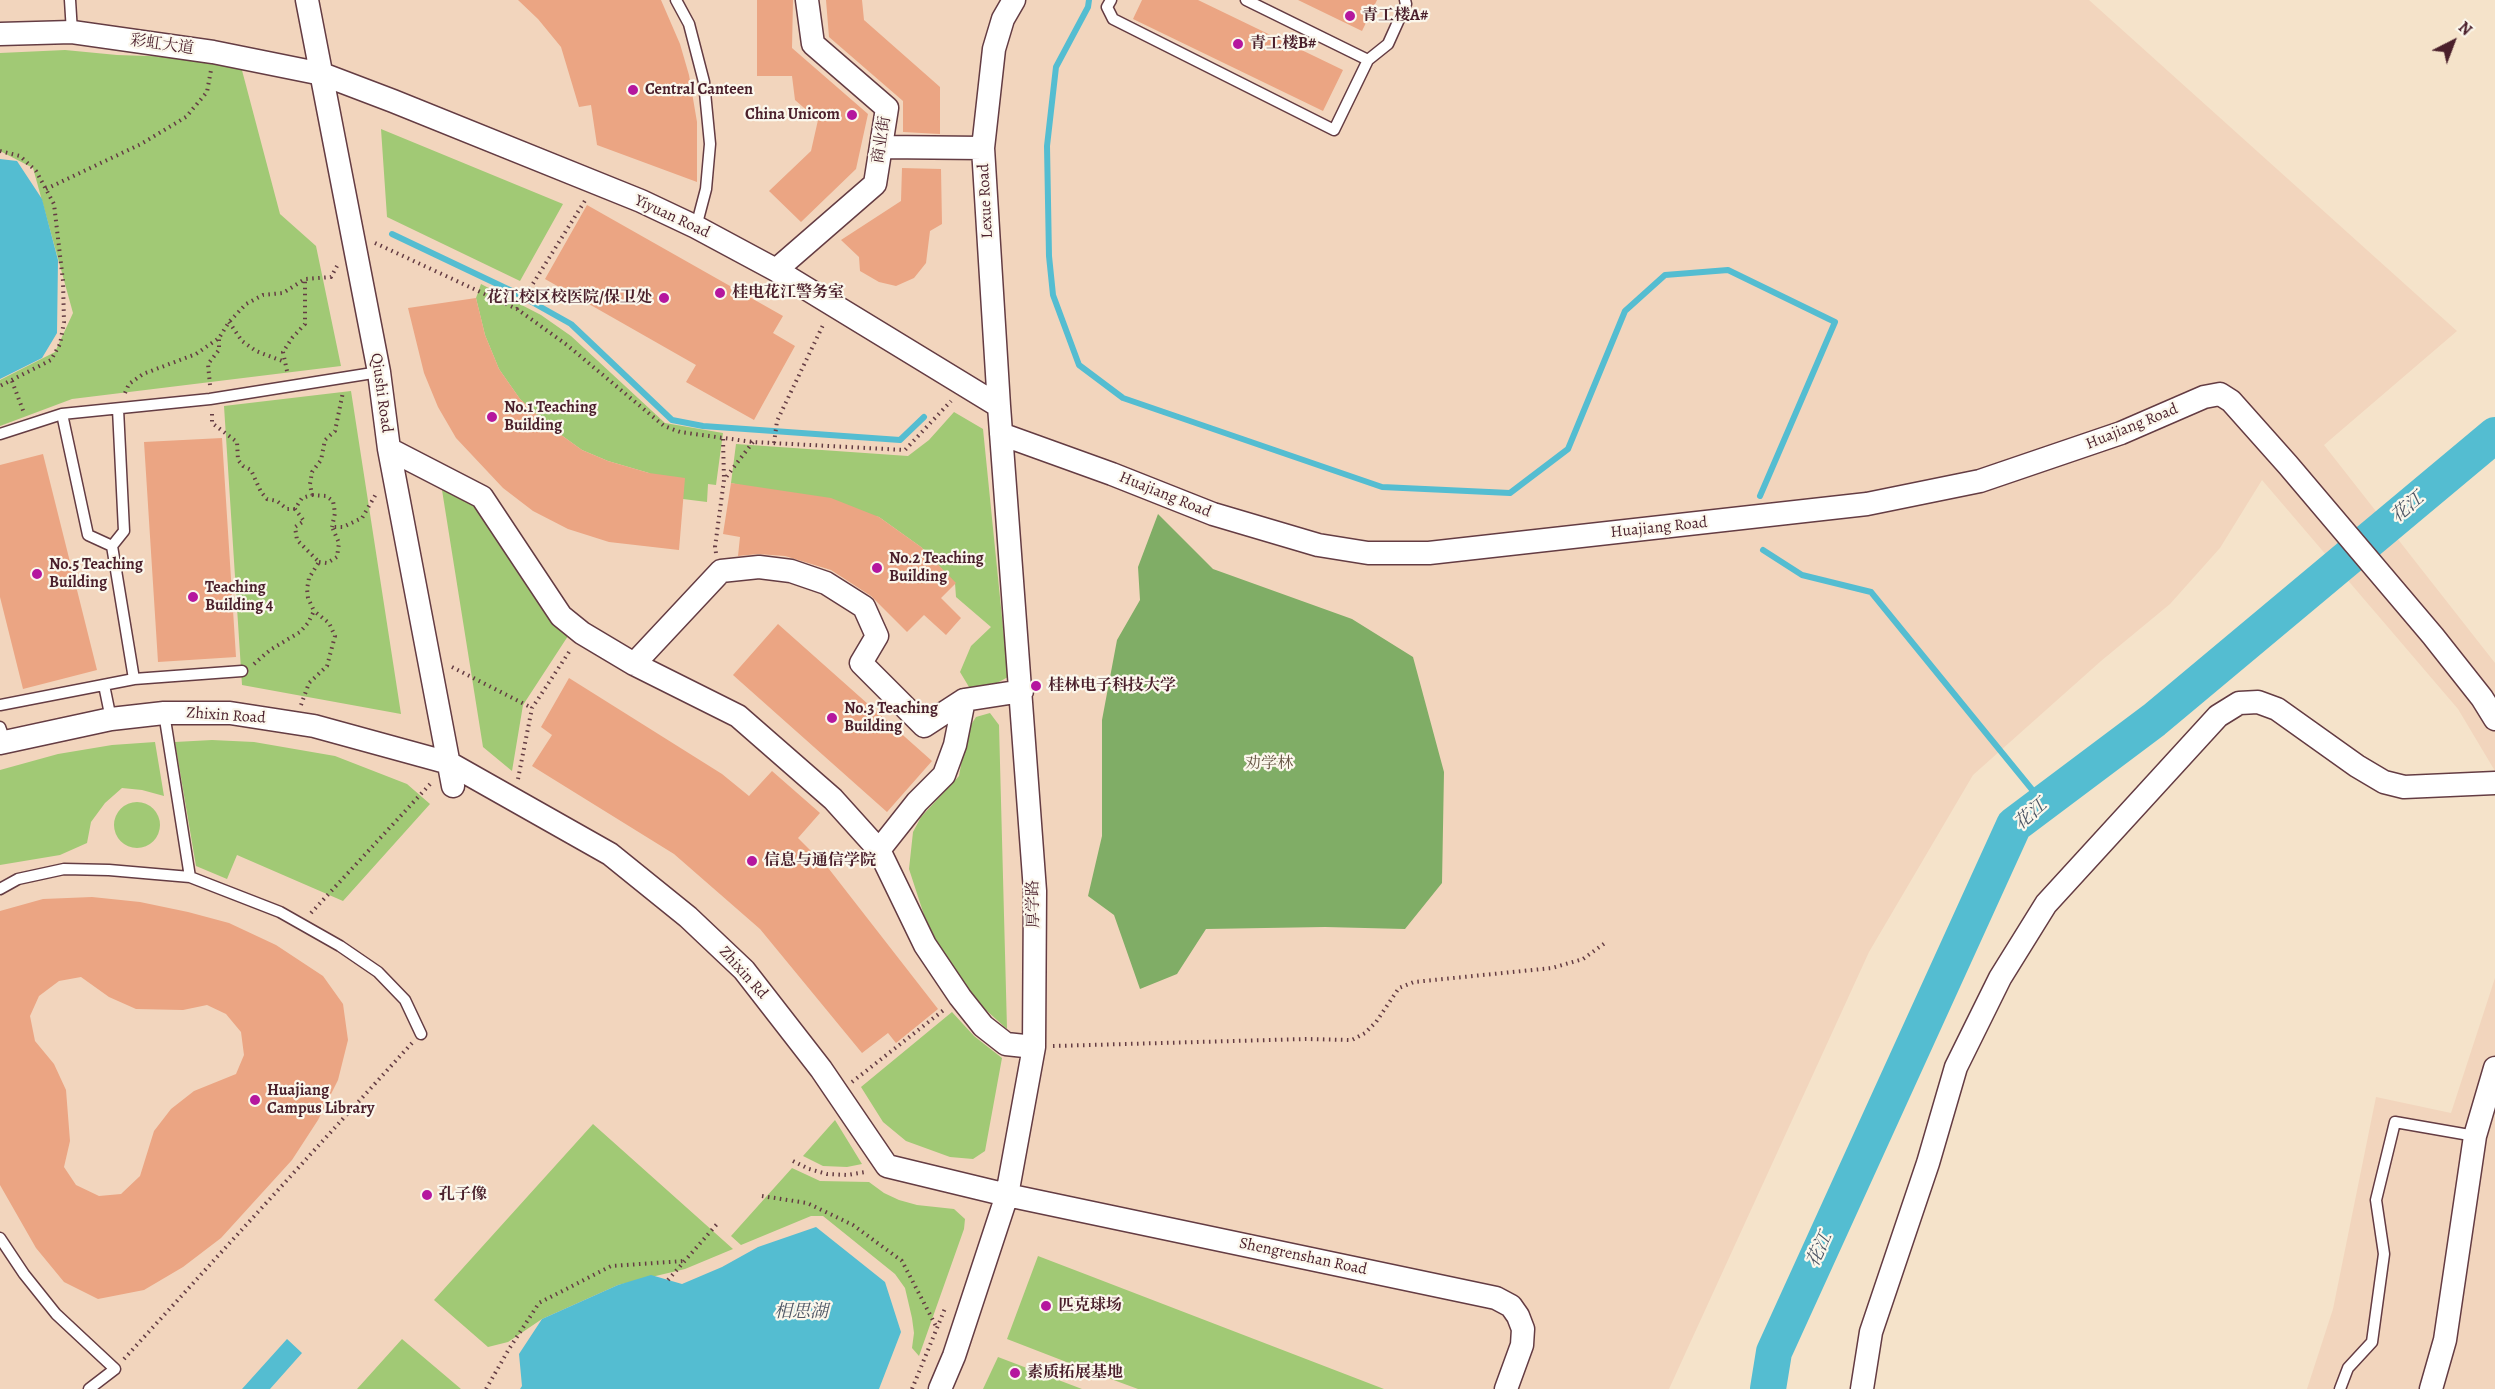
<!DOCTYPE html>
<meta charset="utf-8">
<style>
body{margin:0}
#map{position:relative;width:2495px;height:1389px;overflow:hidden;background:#f5e3ca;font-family:Alegreya,serif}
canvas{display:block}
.north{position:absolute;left:2423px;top:12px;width:60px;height:60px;-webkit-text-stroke:4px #fbf7ec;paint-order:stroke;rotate:42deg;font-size:16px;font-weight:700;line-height:24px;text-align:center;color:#4a1f2b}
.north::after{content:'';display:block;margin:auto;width:21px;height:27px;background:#4a1f2b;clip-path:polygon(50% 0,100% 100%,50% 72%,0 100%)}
</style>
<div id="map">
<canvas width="2495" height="1389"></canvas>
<div class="north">N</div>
</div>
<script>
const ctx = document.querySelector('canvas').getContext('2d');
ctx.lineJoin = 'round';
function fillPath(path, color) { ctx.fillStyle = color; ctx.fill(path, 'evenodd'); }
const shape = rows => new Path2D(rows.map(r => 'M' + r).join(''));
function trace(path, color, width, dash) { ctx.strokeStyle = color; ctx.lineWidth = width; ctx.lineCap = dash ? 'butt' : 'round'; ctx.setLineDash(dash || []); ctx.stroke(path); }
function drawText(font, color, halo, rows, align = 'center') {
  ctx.font = font + ' Alegreya,"Noto Serif SC",serif'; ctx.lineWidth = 4.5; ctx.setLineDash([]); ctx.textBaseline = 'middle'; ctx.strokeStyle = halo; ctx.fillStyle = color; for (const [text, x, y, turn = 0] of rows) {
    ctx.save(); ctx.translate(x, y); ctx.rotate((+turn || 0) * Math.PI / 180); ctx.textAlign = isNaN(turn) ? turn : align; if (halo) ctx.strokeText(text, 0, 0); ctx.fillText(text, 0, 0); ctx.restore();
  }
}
fillPath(shape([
 [0,0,2089,0,2457,331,2324,445,2495,663,2495,771,2458,709,2262,480,2220,548,2170,604,2101,661,1973,775,1869,952,1669,1389,0,1389],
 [2495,978,2495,1389,2307,1389,2333,1309,2376,1097,2451,1113]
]), '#f2d5bd');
fillPath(shape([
 [65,50,117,55,239,59,280,214,316,246,341,366,72,399,0,426,0,380,55,352,73,313,33,168,0,151,0,53],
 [381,129,563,204,520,281,387,217],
 [481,284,541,315,571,336,665,423,723,433,716,485,708,484,707,502,683,499,649,473,608,461,582,450,550,427,520,399,499,369,485,335,476,298],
 [351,391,401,714,242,685,224,406],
 [954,412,983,429,1008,677,988,688,969,687,960,672,971,646,991,627,956,597,955,583,921,547,879,517,731,483,736,444,908,456,929,440],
 [442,490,476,504,553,624,568,636,523,705,512,771,483,747],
 [990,713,999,725,1007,1029,977,1002,945,959,924,915,909,869,913,832,921,817,959,776,967,731,976,717],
 [212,740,254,742,335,756,407,784,430,804,343,901,237,855,227,879,196,866,175,742],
 [155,742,164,796,142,790,122,788,105,803,91,822,87,843,60,855,0,865,0,770,58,754,112,745],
 '114 825a23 23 0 1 1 46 0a23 23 0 1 1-46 0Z',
 [952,1012,974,1036,1002,1058,985,1151,973,1159,950,1157,906,1141,883,1122,861,1087],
 [835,1120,862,1164,847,1167,823,1166,803,1156],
 [593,1124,733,1249,685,1269,618,1285,542,1319,508,1342,488,1347,434,1300],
 [792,1168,820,1181,869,1182,884,1193,899,1200,917,1205,954,1209,965,1219,964,1229,919,1356,912,1348,914,1333,912,1318,905,1288,895,1274,823,1216,811,1216,741,1245,731,1236],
 [1038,1256,1085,1274,1384,1389,1138,1389,1100,1375,1007,1339],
 [402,1339,461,1389,357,1389],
 [998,1357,1082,1389,983,1389]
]), '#a1c975');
fillPath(shape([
 [1158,514,1213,569,1352,619,1413,657,1444,772,1442,883,1405,929,1325,927,1206,929,1177,974,1140,989,1114,915,1088,896,1102,836,1102,720,1117,640,1140,600,1138,567]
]), '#80ad66');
fillPath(shape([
 [0,159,17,161,42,199,58,260,57,333,42,358,0,379],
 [816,1227,885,1282,901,1332,879,1389,520,1389,522,1386,519,1354,542,1319,618,1285,651,1275,682,1284,722,1267,758,1247],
 [287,1339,302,1353,270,1389,242,1389]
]), '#54bdd1');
trace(shape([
 [1089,0,1088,7,1056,67,1047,146,1049,256,1053,295,1079,365,1123,398,1382,487,1510,493,1568,449,1625,311,1665,275,1728,270,1835,322,1760,496],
 [392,234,514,292,571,324,672,420,703,426,900,440,924,417],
 [1763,550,1802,575,1871,592,2043,803]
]), '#54bdd1', 6);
trace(shape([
 [1768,1389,1774,1352,2014,825,2154,720,2495,435]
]), '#54bdd1', 36);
fillPath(shape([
 [518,0,661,0,680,44,689,75,697,122,697,182,597,145,591,105,579,107,561,47,538,19],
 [757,0,793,0,792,48,868,114,856,169,801,222,769,191,811,151,818,120,795,100,792,76,757,76],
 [826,0,862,0,864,20,940,87,940,134,903,132,903,101,829,37],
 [1142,0,1198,0,1343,70,1323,111,1133,19],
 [1298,0,1377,0,1362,31],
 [902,168,941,169,942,224,930,231,926,263,914,278,896,286,879,282,860,271,859,257,841,240,901,201],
 [587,205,783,316,773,333,795,346,754,420,686,382,696,365,545,279],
 [476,298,485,335,499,369,520,399,550,427,582,450,608,461,649,473,685,478,679,550,609,542,568,529,533,511,503,488,456,438,438,407,424,373,408,308],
 [222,438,236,657,158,662,144,442],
 [43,454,97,670,23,689,0,597,0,465],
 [731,483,831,498,879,517,921,547,956,583,941,598,961,618,946,635,924,615,907,632,871,596,831,570,785,556,758,554,738,556,740,537,723,534],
 [778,624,932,761,887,812,733,675],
 [569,678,722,774,749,796,772,771,820,813,798,838,829,869,938,1009,896,1043,888,1033,862,1053,760,929,674,854,532,766,552,735,541,727],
 [92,897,140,902,188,912,229,923,276,945,323,976,343,1004,348,1040,338,1080,318,1120,292,1160,221,1238,183,1267,144,1290,98,1299,64,1282,36,1248,0,1185,0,911,43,899],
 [81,977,109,997,136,1009,183,1010,207,1005,226,1014,241,1032,244,1055,236,1074,194,1091,171,1109,154,1131,140,1176,121,1194,99,1196,76,1185,64,1167,70,1141,66,1090,54,1064,35,1041,30,1016,39,996,59,981]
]), '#eba583');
const lane = shape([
 [70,0,72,32],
 [676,0,689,24,704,82,710,144,706,189,696,227],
 [1111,0,1107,7,1113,19,1334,130,1368,60,1388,44,1406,4,1405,0],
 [1246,0,1368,60],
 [118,409,124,531,112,546,134,679],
 [62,414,88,535,112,546],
 [0,434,62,414,210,399,379,372],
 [104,685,111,719],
 [0,705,134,679,242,671],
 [164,713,190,877],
 [0,727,5,741],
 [0,889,18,879,64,869,109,870,190,877,280,912,340,946,378,972,405,1000,421,1034],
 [0,1238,24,1274,56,1314,115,1369,89,1389],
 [2340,1389,2348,1368,2372,1342,2384,1254,2376,1200,2395,1122,2475,1136]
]);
const street = shape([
 [307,0,379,372,389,449,453,786],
 [0,34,72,32,213,52,322,74,393,101,641,201,696,227,776,270,999,406],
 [882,147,983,148],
 [776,270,875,184,887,108,813,44,807,0],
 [1001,434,1112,474,1213,514,1318,545,1368,553,1429,553,1867,504,1980,481,2121,433,2204,397,2220,394,2231,401,2288,465,2433,636,2482,698,2495,719],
 [389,449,482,497,561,616,582,633,634,664,721,571,759,567,791,571,826,583,864,607,877,636,861,663,924,726,964,700,1022,691],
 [634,664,738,716,833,799,879,850,925,945,960,997,983,1026,1006,1044,1034,1047],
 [0,743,111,719,164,713,230,713,314,726,449,763,610,854,688,917,744,970,821,1069,887,1166,1007,1195,1496,1298,1511,1306,1518,1316,1523,1329,1522,1345,1506,1389],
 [879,850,917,802,944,775,955,745,964,700],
 [940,1389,954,1356,1007,1195,1034,1047,1035,891,999,406,983,148,994,49,1003,19,1014,0],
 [1862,1389,1871,1332,1928,1163,1956,1067,2000,978,2046,904,2218,716,2239,703,2258,702,2277,709,2357,766,2384,782,2404,787,2495,783],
 [2431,1389,2445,1340,2475,1136,2495,1068]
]);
trace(lane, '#643c43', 13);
trace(street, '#643c43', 25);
trace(shape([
 [0,151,20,156,36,171,54,204,63,281,64,322,60,344,51,360,0,386],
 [46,189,141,144,186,117,207,92,211,70],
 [375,243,517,309,567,345,664,426,680,432,753,442,905,450,951,401],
 [517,309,586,199],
 [229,322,242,341,256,351,285,362],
 [287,371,283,352,292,338,305,324,305,279],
 [12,381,24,413],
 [210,385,208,364,219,350,219,339],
 [125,393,129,384,143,374,196,354,219,338,229,322,246,304,263,295,283,293,305,279,331,277,337,266],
 [212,414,212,423,237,442,238,460,243,466,251,470,261,492,267,499,277,501,287,509,295,509],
 [723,439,724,479],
 [774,443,777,421,824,323],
 [312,495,326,496,333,501,335,513,332,527],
 [716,553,715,547,724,480,753,442],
 [319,562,327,563,337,557,339,543,332,527,343,527,362,518,376,494],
 [254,664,270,650,300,632,308,623,314,611,308,598,307,589,309,578,319,562,297,540,295,527,304,521,295,509,302,498,312,495,310,484,312,472,321,460,325,440,335,431,343,392],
 [452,667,532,708],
 [301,705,309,683,327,666,335,636,329,623,314,611],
 [518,779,532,708,571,649],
 [311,913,432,782],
 [1053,1046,1306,1039,1352,1040,1365,1033,1376,1022,1399,988,1414,982,1552,968,1583,959,1605,943],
 [852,1082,945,1009],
 [793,1161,809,1169,827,1174,847,1175,865,1172],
 [762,1196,807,1203,853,1225,902,1261,937,1328],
 [668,1280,717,1224],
 [124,1359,412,1043],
 [486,1389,509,1349,539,1303,611,1266,684,1261],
 [912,1389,946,1306]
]), '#643c43', 4, [1.5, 4.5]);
trace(lane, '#fff', 10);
trace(street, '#fff', 22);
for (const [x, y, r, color] of [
 [1350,16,6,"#b5179e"],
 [1238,44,6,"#b5179e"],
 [633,90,6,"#b5179e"],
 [852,115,6,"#b5179e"],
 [720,293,6,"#b5179e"],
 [664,298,6,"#b5179e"],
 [492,417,6,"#b5179e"],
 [877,568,6,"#b5179e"],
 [37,574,6,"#b5179e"],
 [193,597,6,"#b5179e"],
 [1036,686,6,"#b5179e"],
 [832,718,6,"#b5179e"],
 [752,861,6,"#b5179e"],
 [255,1100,6,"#b5179e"],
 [427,1195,6,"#b5179e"],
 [1046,1306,6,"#b5179e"],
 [1015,1373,6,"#b5179e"]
]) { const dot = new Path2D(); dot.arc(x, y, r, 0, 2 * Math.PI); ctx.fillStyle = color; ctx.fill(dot); trace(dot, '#fbf7ec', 2); }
drawText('bold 16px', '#4a1f2b', '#fbf7ec', [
 ["青工楼A#",1362,16],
 ["青工楼B#",1250,44],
 ["Central Canteen",645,90],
 ["China Unicom",840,115,"right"],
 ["桂电花江警务室",732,293],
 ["花江校区校医院/保卫处",652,298,"right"],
 ["No.1 Teaching",504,408],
 ["Building",504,426],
 ["No.2 Teaching",889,559],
 ["Building",889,577],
 ["No.5 Teaching",49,565],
 ["Building",49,583],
 ["Teaching",205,588],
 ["Building 4",205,606],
 ["桂林电子科技大学",1048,686],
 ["No.3 Teaching",844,709],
 ["Building",844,727],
 ["信息与通信学院",764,861],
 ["Huajiang",267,1091],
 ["Campus Library",267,1109],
 ["孔子像",439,1195],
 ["匹克球场",1058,1306],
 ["素质拓展基地",1027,1373]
], 'left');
drawText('16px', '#4a1f2b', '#fbf7ec', [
 ["彩虹大道",162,45,8],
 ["商业街",882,140,-81],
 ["Lexue Road",986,201,-93],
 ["Yiyuan Road",672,217,25],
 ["Qiushi Road",381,393,82],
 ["Huajiang Road",2132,427,-22],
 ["Huajiang Road",1165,495,22],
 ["Huajiang Road",1659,528,-6],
 ["Zhixin Road",226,716,4],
 ["厚学路",1034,904,-91],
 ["Zhixin Rd",743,973,48],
 ["Shengrenshan Road",1303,1257,12]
]);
drawText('16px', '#645241', '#fbf7ec', [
 ["劝学林",1269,764]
]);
drawText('italic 18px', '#4e5665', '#fbf7ec', [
 ["花江",2408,508,-40],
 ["花江",2031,815,-41],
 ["花江",1820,1250,-65],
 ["相思湖",801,1313]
]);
</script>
